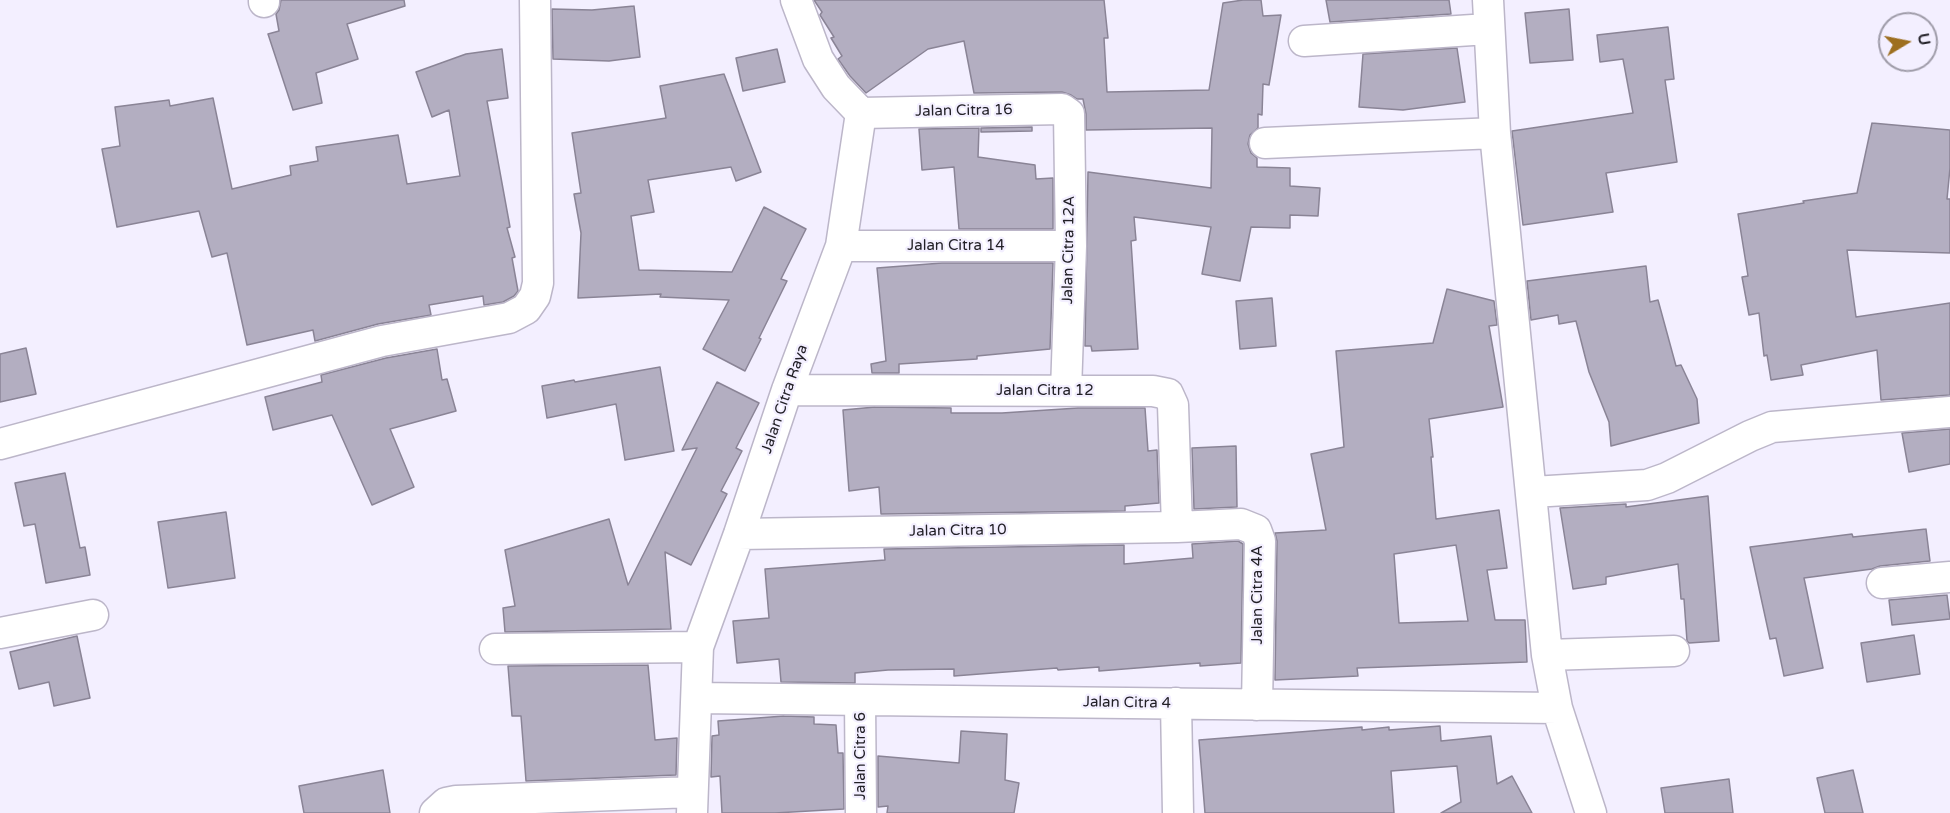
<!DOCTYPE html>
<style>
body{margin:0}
#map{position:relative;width:1950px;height:813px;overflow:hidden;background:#f3efff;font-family:"Varela Round",sans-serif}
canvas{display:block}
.north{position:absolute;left:1878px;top:12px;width:60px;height:60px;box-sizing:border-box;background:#f3efff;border:2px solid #9f9ca9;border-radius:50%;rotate:80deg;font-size:16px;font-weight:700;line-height:24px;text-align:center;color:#222027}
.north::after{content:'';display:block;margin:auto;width:21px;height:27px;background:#9d6f20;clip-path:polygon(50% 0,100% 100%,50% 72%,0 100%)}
</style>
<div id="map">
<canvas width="1950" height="813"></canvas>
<div class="north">U</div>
</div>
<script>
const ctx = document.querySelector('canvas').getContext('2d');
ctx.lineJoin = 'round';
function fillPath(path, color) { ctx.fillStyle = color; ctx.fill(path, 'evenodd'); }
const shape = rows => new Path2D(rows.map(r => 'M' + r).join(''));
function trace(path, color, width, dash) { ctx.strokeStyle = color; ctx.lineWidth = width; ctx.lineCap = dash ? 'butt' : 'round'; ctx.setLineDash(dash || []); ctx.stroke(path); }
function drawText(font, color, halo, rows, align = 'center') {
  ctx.font = font + ' "Varela Round",sans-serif'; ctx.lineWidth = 4.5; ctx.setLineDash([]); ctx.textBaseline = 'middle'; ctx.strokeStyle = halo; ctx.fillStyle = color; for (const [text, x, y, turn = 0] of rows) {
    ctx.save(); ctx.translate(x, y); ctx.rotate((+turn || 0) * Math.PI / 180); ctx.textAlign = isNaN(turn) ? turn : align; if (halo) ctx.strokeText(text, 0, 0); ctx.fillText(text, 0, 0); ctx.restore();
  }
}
const building = shape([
 [281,0,404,0,405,6,347,24,358,59,316,73,322,103,293,110,268,34,279,31,276,14,279,10,281,0],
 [814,0,1104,0,1108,38,1104,38,1107,92,1209,90,1223,3,1243,0,1261,0,1263,16,1281,15,1269,85,1263,84,1262,115,1258,114,1258,128,1250,135,1248,144,1251,153,1257,158,1257,167,1290,168,1290,186,1320,188,1318,216,1290,215,1290,228,1251,227,1240,281,1202,274,1211,227,1134,217,1136,240,1131,241,1138,349,1092,351,1091,346,1085,346,1088,172,1211,188,1212,128,1086,130,1086,114,1083,99,1077,99,1071,95,1062,92,974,93,964,41,928,49,866,93,850,76,838,59,842,56,831,38,834,37,820,15,822,12,814,0],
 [1326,0,1449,0,1451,14,1330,22,1326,0],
 [634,6,640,57,609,61,553,59,552,9,592,10,634,6],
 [1569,9,1573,60,1530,63,1525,13,1569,9],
 [1668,27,1674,79,1665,80,1677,162,1606,173,1613,212,1523,225,1512,131,1633,113,1623,59,1600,62,1597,35,1668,27],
 [1457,48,1465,102,1403,110,1359,107,1363,54,1457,48],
 [502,49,508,98,487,101,510,227,507,228,515,257,512,258,518,291,514,296,503,302,484,305,483,296,429,305,431,315,378,324,315,341,313,330,247,345,227,253,212,257,199,211,117,227,102,149,120,146,115,107,169,100,170,106,213,98,232,189,291,175,290,166,318,161,316,147,398,135,407,184,460,176,449,110,432,117,416,72,466,54,502,49],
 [777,49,785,82,743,91,736,58,777,49],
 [724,74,761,172,736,181,731,167,648,180,654,212,631,216,639,270,732,272,764,207,806,229,781,279,787,281,759,338,761,339,745,371,703,349,729,300,660,297,661,294,578,298,581,233,574,194,581,193,572,133,666,118,660,86,724,74],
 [1872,123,1950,130,1950,168,1947,199,1950,199,1950,253,1847,250,1856,317,1950,303,1950,395,1881,400,1877,350,1801,365,1803,375,1771,380,1767,355,1764,356,1759,313,1749,315,1742,277,1748,276,1738,214,1804,203,1803,201,1857,193,1872,123],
 [1032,127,1032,131,981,132,981,128,1032,127],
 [979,128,978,157,1035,165,1036,179,1053,178,1053,229,959,229,954,167,922,170,919,129,979,128],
 [942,263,1053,263,1050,349,977,356,977,359,899,364,899,373,872,373,871,364,886,361,877,268,942,263],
 [1646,266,1650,302,1658,300,1676,366,1681,365,1697,399,1699,423,1611,446,1609,422,1589,372,1576,321,1559,324,1558,315,1531,320,1527,281,1646,266],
 [1447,289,1494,301,1497,325,1489,326,1503,407,1429,419,1433,457,1431,457,1436,519,1499,510,1507,568,1487,570,1495,620,1525,620,1527,662,1357,668,1358,676,1275,680,1277,541,1275,533,1326,530,1311,454,1344,447,1336,351,1433,343,1447,289],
 [1456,545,1468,621,1399,623,1394,554,1456,545],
 [1272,298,1276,346,1240,349,1236,301,1272,298],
 [26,348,36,394,0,402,0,354,26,348],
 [437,349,442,380,447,379,456,411,390,429,414,487,372,505,332,415,273,430,265,397,322,382,321,375,386,358,437,349],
 [660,367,674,451,625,460,616,404,547,418,542,386,574,380,575,382,660,367],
 [717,382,759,403,736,448,742,451,721,491,727,494,691,565,665,552,671,629,505,632,503,608,515,606,505,550,609,519,628,585,697,448,682,450,717,382],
 [875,407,951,408,951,413,1002,413,1078,408,1145,408,1148,451,1157,450,1159,503,1125,506,1125,511,881,514,879,487,849,491,843,410,875,407],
 [1950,429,1950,464,1909,472,1902,433,1950,429],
 [1236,446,1237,507,1194,509,1192,448,1236,446],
 [65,473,80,548,85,547,90,575,46,583,35,524,24,526,15,483,65,473],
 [1708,496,1719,641,1689,643,1687,641,1684,599,1681,599,1678,564,1606,577,1606,584,1573,589,1560,508,1626,504,1626,507,1708,496],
 [226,512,235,578,168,588,158,522,226,512],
 [1926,529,1930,561,1880,566,1872,569,1804,578,1823,668,1784,676,1776,638,1770,639,1750,547,1852,534,1853,537,1926,529],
 [1238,541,1243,544,1241,663,1200,666,1200,663,1099,671,1099,667,1058,670,1057,668,954,676,954,669,888,670,855,673,855,683,781,682,779,659,737,663,733,621,769,618,765,569,885,560,884,549,1124,545,1124,564,1193,558,1192,544,1238,541],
 [1947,595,1950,619,1892,625,1889,600,1947,595],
 [1914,635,1920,674,1867,682,1861,643,1914,635],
 [77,636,90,698,54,706,49,682,19,689,10,652,77,636],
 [648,665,655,740,677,738,676,775,526,781,521,716,512,716,508,666,648,665],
 [784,716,814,717,814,724,836,725,838,753,843,753,844,809,775,813,722,813,720,776,711,777,712,736,719,735,718,721,784,716],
 [1440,726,1441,741,1491,736,1497,784,1512,776,1532,813,1441,813,1461,802,1457,766,1391,771,1394,813,1205,813,1199,740,1362,727,1362,730,1389,727,1389,730,1440,726],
 [961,731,1007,734,1005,780,1019,783,1014,813,887,813,888,806,878,807,878,756,959,763,961,731],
 [383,770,390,813,304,813,299,786,383,770],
 [1853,770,1863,813,1825,813,1817,778,1853,770],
 [1729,779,1733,813,1665,813,1661,788,1729,779]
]);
fillPath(building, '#b3aec1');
trace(building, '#8a8496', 1.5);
const minor = shape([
 [264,0,264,2],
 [1488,0,1495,133,1547,655,1557,708,1591,813],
 [1304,41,1488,29],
 [861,113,1062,109,1069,114,1071,246,1066,391],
 [1265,143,1495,133],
 [841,246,1071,246],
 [787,390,1153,391,1168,394,1173,405,1177,527],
 [0,444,382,341,509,318,526,309,535,296,538,283,535,0],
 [1533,492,1647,485,1667,478,1750,436,1772,427,1950,412],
 [739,534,1177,527,1241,524,1256,530,1260,541,1257,705],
 [1882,583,1950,577],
 [0,633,93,615],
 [495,649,698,647],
 [1547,655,1674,651],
 [697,698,1557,708],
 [860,700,861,813],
 [1176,703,1178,813],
 [435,813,446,803,456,801,692,792],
 [692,813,698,647,739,534,787,390,841,246,861,113,836,87,818,59,796,0]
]);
trace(minor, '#bcb6c9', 33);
trace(minor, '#fff', 30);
drawText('15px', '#222027', '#f3efff', [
 ["Jalan Citra 16",964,111,-1],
 ["Jalan Citra 14",956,246],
 ["Jalan Citra 12A",1069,250,-89],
 ["Jalan Citra 12",1045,391],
 ["Jalan Citra Raya",785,399,-71],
 ["Jalan Citra 10",958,531,-1],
 ["Jalan Citra 4A",1258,595,-90],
 ["Jalan Citra 4",1127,703,1],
 ["Jalan Citra 6",861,756,-90]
]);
</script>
